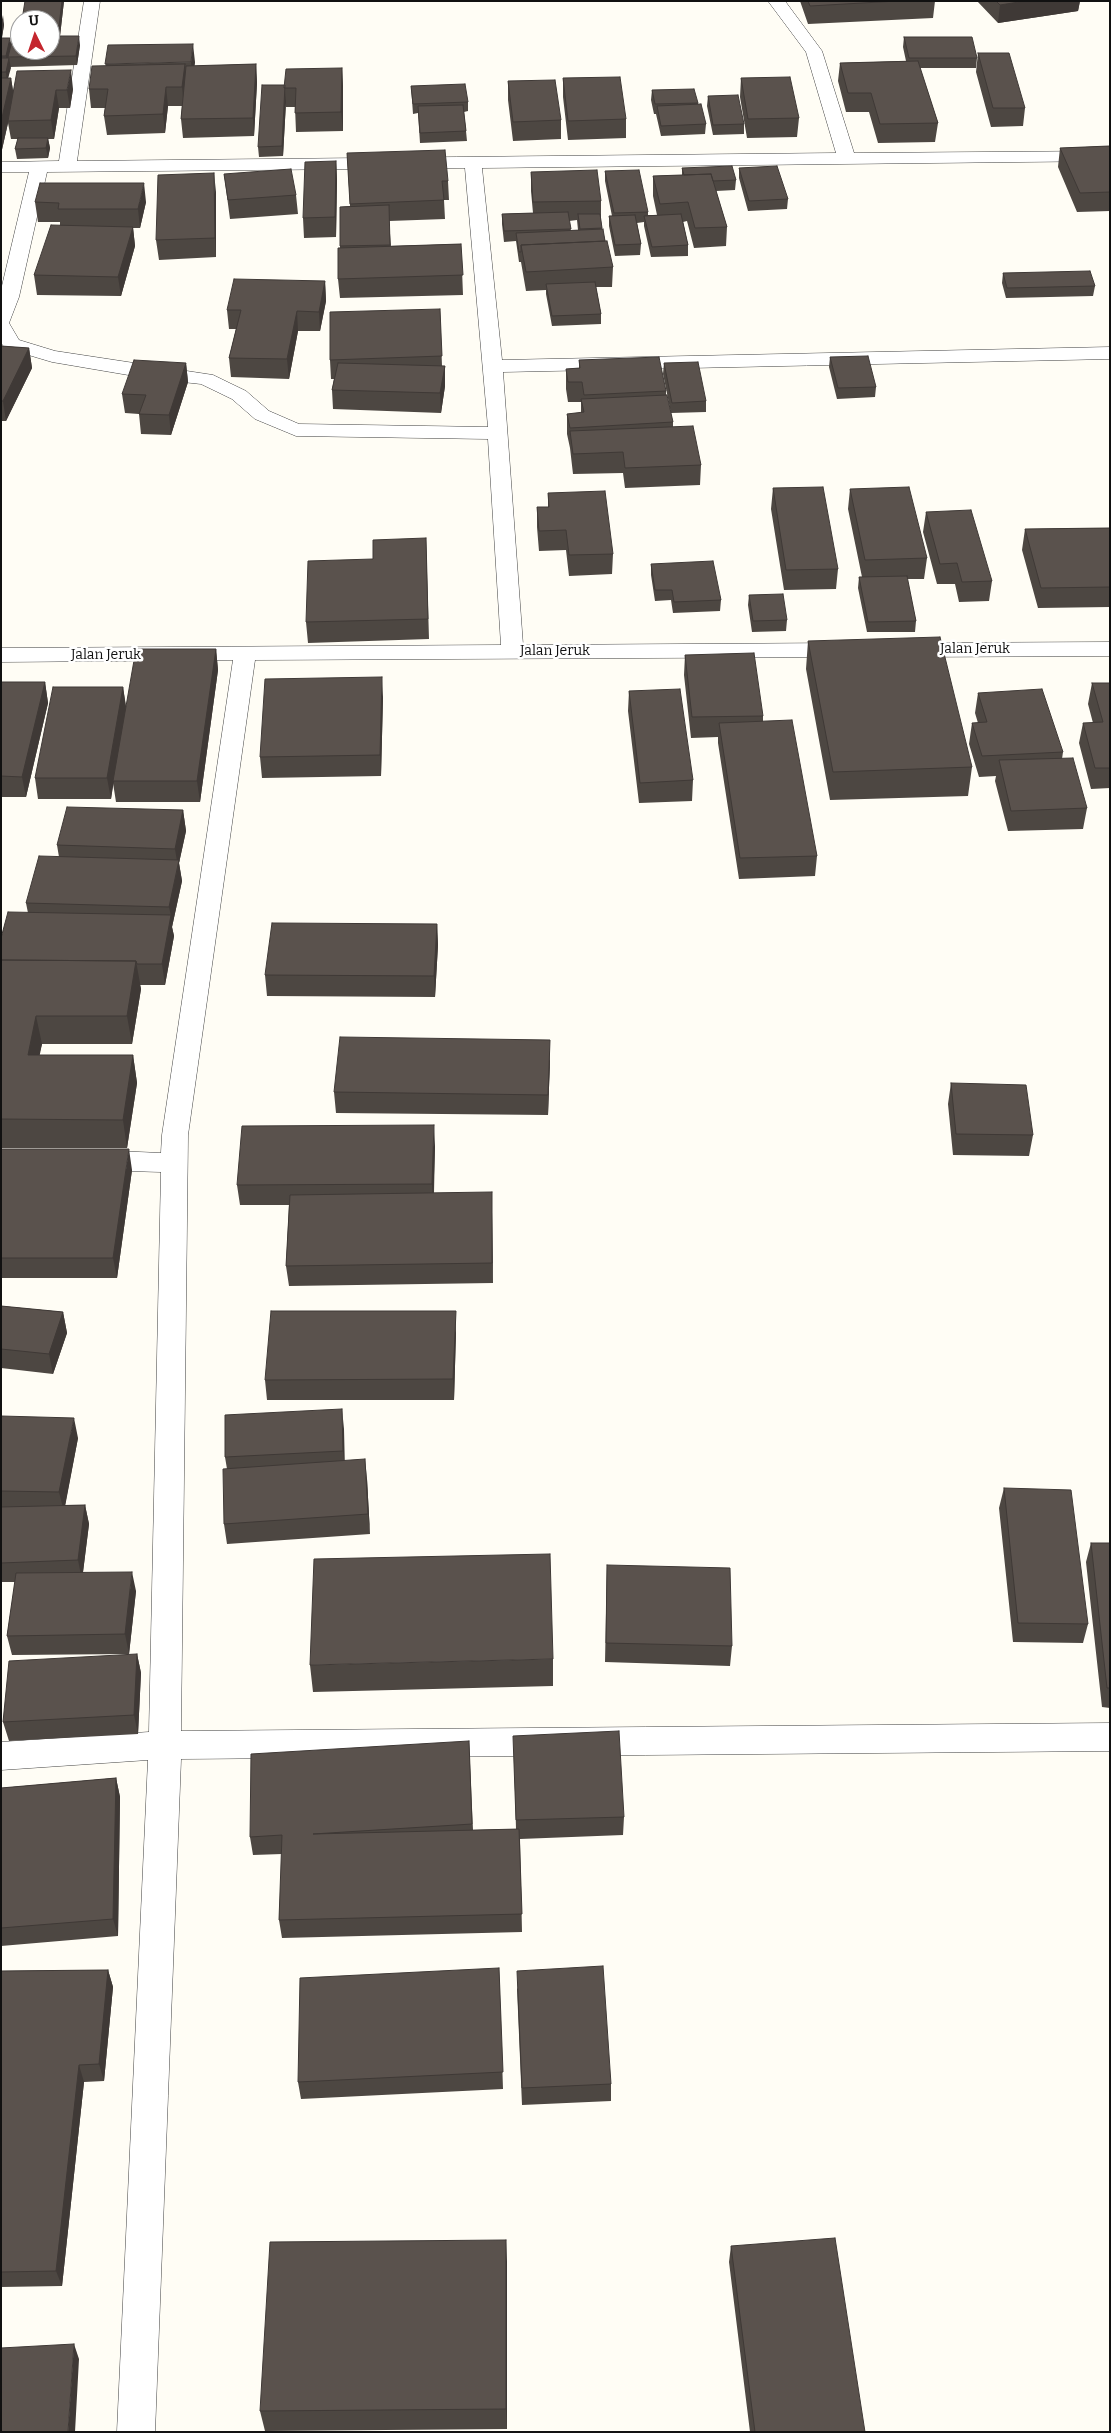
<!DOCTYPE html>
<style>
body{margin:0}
#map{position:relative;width:1111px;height:2433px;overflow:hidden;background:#fffdf5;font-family:Bitter,serif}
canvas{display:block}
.frame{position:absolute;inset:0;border:2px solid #111;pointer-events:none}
.north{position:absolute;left:10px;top:10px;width:50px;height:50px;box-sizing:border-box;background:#fff;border:1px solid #a0a0a0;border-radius:50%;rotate:356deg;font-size:14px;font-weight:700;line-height:20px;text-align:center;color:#111}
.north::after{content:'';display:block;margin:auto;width:18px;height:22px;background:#c4262e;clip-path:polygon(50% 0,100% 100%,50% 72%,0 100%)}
</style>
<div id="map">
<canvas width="1111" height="2433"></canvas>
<div class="frame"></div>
<div class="north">U</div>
</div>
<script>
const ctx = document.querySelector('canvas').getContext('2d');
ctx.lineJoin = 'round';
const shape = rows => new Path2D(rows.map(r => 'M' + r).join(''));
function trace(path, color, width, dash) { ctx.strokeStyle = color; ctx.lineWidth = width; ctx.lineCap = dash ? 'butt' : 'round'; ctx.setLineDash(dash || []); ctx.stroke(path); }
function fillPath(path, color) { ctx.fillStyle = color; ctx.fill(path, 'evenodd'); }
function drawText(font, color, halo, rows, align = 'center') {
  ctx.font = font + ' Bitter,serif'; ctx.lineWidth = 5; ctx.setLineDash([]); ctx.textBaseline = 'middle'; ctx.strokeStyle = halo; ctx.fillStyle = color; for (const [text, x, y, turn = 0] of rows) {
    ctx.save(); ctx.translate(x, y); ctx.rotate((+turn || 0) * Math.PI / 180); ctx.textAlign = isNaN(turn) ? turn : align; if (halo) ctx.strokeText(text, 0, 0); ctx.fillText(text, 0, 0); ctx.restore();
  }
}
const street = shape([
 [84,1,100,1,77,161,836,153,806,52,768,1,785,1,822,51,854,153,1110,151,1110,161,482,168,502,360,1110,347,1110,359,503,372,523,645,843,643,851,645,854,650,851,655,843,657,255,660,188,1135,181,1731,1110,1723,1110,1751,181,1759,155,2432,117,2432,148,1760,1,1770,1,1742,149,1732,161,1172,94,1170,84,1167,81,1160,84,1153,94,1150,161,1153,162,1135,233,660,1,662,1,648,501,645,488,439,296,436,255,419,232,399,201,384,146,378,52,362,5,348,2,344,1,290,29,172,1,172,1,162,59,161,84,1],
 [465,168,488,427,299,424,269,411,246,391,213,375,55,351,19,340,9,323,19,297,47,172,465,168],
 [1110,642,1110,656,906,657,898,655,895,650,898,645,906,643,1110,642]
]);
trace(street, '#444', 1);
fillPath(street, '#fff');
fillPath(shape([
 [25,1,64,1,60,36,50,36,50,20],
 [800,1,935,1,933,18,808,24],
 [977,1,1080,1,1078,11,998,23],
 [1,15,4,25,2,38,11,44,80,45,77,65,10,67,8,78,11,78,13,91,73,89,70,108,59,108,54,139,48,139,50,148,48,158,17,159,15,149,18,139,11,139,8,123,1,154],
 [904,37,977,58,976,68,920,68,938,123,935,142,878,143,869,112,846,112,838,81,840,63,906,61,903,47],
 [978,53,1025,108,1023,126,991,127,976,72],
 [195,62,194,66,256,64,257,83,254,136,183,138,181,119,182,106,168,106,165,133,107,135,104,116,105,108,91,108,89,89,106,65,105,64],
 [342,68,343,87,343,131,296,132,295,107,286,107,286,102,283,156,259,157,258,147,285,85],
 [563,78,626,119,626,138,568,140,563,97],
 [741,78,799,118,797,137,747,138,740,97],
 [508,81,561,120,561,139,513,141,508,100],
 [411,86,468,102,468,111,464,112,466,131,467,141,420,143,418,113,413,114],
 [652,90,698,103,706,124,705,134,661,136,656,114,654,114,651,100],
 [708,96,744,124,744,134,713,135,707,106],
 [1110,146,1110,211,1077,212,1058,167,1060,148],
 [347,153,448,181,449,200,444,200,445,219,389,221,391,246,461,244,463,295,340,298,338,279,340,248,340,207,350,206],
 [336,161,337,180,336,237,304,238,303,218],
 [682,168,736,180,735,190,716,191,727,227,726,246,694,248,687,221,683,222,688,245,688,256,651,257,644,226,644,222,637,223,641,244,640,255,615,256,609,226,609,216,612,216,605,181,605,171,648,212,648,215,657,215,653,196,653,176,682,175],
 [739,168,788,199,787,209,748,211,739,178],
 [531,172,601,201,601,220,602,229,613,267,612,287,596,287,601,314,601,324,552,326,546,294,546,290,526,291,521,262,519,262,516,241,504,242,502,224,502,214,533,213,531,191],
 [577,220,578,230,571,231,569,221],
 [224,174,296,195,298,214,230,219],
 [216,192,216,257,159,260,156,240],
 [35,202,146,202,140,228,133,228,135,246,121,296,37,295,34,275,60,225,60,222,38,222],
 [1003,273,1095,286,1093,296,1006,298,1002,283],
 [325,281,326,301,320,331,298,331,289,379,231,377,229,358,236,329,229,329,227,310],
 [440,309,442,366,445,366,445,386,441,413,333,409,332,390,334,379,331,379,330,360],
 [1,346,29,348,32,368,6,421,1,421],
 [830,357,876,387,875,397,837,399,829,367],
 [579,360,666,391,666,395,673,422,673,427,701,465,700,485,625,488,623,473,573,474,570,448,567,434,567,414,581,413,581,402,568,402,566,389,566,369,579,368],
 [186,363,188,382,171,435,141,434,139,414,125,413,122,394],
 [664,363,706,401,706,412,671,413,663,374],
 [773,488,838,569,836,589,784,590,771,509],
 [850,489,927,558,924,579,907,579,916,621,915,632,867,632,858,588,859,577,862,577,848,509],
 [548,493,613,554,612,574,569,576,566,550,539,551,537,527,537,507,548,507],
 [926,512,992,581,989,601,959,602,955,584,937,584,923,532],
 [1110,528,1110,607,1038,608,1022,550,1025,529],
 [426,538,429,639,308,643,306,622,373,559],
 [651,564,721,600,720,611,673,613,671,600,655,601,651,575],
 [749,595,787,620,786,631,752,632,748,605],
 [808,641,972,767,968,796,830,800,806,669],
 [216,649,218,670,200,802,116,802,113,783,111,799,38,799,35,778,123,687,126,706],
 [685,655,763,716,763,721,817,856,815,876,739,879,718,743,718,737,691,738,684,675],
 [1,682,45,682,48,703,26,797,1,797],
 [1092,683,1110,683,1110,788,1091,789,1079,743,1083,723,1093,723,1088,704],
 [629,691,693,780,692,801,639,803,628,711],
 [978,693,1063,752,1062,759,1087,808,1083,829,1008,831,995,781,996,776,979,777,969,744,972,723,978,723,975,713],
 [383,697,381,776,262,778,260,757],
 [183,810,186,831,179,863,182,881,172,927,174,936,165,985,140,985,141,989,132,1044,42,1044,39,1055,133,1055,137,1083,127,1148,1,1148,1,938,28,913,26,903,59,857,57,845],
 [437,924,438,945,435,997,267,996,265,975],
 [550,1060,548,1115,336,1113,334,1092],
 [951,1083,1033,1135,1029,1156,953,1155,948,1104],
 [435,1146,434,1193,492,1212,493,1283,289,1286,286,1266,289,1205,240,1205,237,1185],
 [1,1149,132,1170,117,1278,1,1278],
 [1,1306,63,1312,67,1333,53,1374,1,1368],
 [456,1332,454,1400,267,1400,265,1380],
 [1,1416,78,1438,65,1505,85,1505,89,1524,83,1572,136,1591,129,1654,12,1655,7,1636,15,1582,1,1582],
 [344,1429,344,1461,367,1479,370,1534,227,1544,224,1524,227,1469,225,1457],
 [1004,1488,1088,1624,1083,1643,1013,1642,999,1508],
 [1091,1543,1110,1543,1110,1708,1102,1707,1086,1562],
 [607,1565,732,1646,730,1666,605,1662],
 [137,1654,141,1673,138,1734,9,1741,3,1722],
 [553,1659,553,1686,313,1692,310,1665],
 [469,1741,473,1830,516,1829,514,1754,624,1817,623,1835,520,1839,522,1932,282,1938,279,1920,282,1854,253,1855,250,1837],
 [116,1778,120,1797,118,1936,1,1946,1,1788],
 [499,1968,503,2089,301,2099,298,2082],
 [108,1970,113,1987,104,2081,84,2082,62,2286,1,2287,1,1971],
 [517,1988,611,2084,611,2101,522,2105],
 [731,2246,865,2432,750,2432,729,2262],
 [507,2262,507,2429,265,2431,260,2411]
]), '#4d4742');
fillPath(shape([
 [62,1,64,1,60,36,59,26],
 [1025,1,1080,1,1078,11,998,23,1000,5],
 [3,15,4,25,1,42,1,24],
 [79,36,80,45,77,65,76,56],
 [10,38,12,48,8,57,9,60,9,58,11,68,7,82,6,72,7,66,6,56],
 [193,44,195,62,193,81,191,62],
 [185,64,186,82,184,106,182,87],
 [256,64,257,83,254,136,253,118],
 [342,68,343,87,343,131,341,112],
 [71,70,73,89,70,108,67,90],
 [11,78,14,97,8,121,8,123,1,154,1,122],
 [166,87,168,106,165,133,163,114],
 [56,90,59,108,54,139,51,120],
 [285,92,286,102,283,156,282,146],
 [48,138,50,148,48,158,46,148],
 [336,161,337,180,336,237,335,217],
 [214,173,216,192,216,257,215,238],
 [144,183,146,202,140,228,138,209],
 [133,227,135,246,121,296,118,277],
 [325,281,326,301,320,331,319,312],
 [297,311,298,331,289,379,287,359],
 [29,348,32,368,6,421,3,401],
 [186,363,188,382,171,435,169,415],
 [445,366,445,386,441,413,440,393],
 [216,649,218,670,200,802,197,781],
 [382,677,383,697,381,776,380,755],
 [45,682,48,703,26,797,22,777],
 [123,687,126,708,111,799,107,778],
 [183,810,186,831,179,863,182,881,172,927,174,936,165,985,162,964,171,916,169,907,178,867,175,849],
 [437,924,438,945,435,997,434,976],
 [136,961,141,989,132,1044,127,1016],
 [36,1016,42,1044,34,1083,28,1055],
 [550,1040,550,1060,548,1115,548,1095],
 [133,1055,137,1083,127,1148,123,1120],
 [434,1125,435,1146,433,1205,432,1184],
 [129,1149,132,1170,117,1278,113,1258],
 [492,1192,492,1212,493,1283,492,1263],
 [456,1311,456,1332,454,1400,453,1379],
 [63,1312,67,1333,53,1374,49,1354],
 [342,1409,344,1429,345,1471,343,1451],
 [74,1418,78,1438,64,1512,59,1492],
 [365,1459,367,1479,370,1534,368,1514],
 [85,1505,89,1524,82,1580,78,1560],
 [132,1572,136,1591,129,1654,125,1634],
 [137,1654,141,1673,138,1734,134,1715],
 [116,1778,120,1797,118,1936,113,1919],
 [108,1970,113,1987,104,2081,99,2064],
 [79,2065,84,2082,62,2286,56,2271],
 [506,2240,507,2262,507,2429,506,2409],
 [74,2344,79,2359,75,2432,68,2432]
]), '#3f3936');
const building = shape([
 [25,1,62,1,59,26,50,26,50,20,22,20,25,1],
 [808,1,897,1,810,6,808,1],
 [996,1,1025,1,1000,5,996,1],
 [20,36,20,50,50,50,50,36,79,36,76,56,8,57,13,37,20,36],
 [904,37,972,37,977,58,909,58,904,37],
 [1,38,10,38,6,56,1,56,1,38],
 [193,44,191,62,105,64,108,45,193,44],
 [978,53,1009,53,1025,108,993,108,978,53],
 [1,58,9,58,6,72,1,72,1,58],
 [918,61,938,123,880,124,871,93,848,93,840,63,918,61],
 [185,64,182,87,166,87,163,114,104,116,108,89,89,89,92,66,185,64],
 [256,64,253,118,181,119,186,66,256,64],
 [342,68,341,112,295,113,296,88,284,88,286,69,342,68],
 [71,70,67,90,56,90,51,120,8,121,17,71,71,70],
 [620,77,626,119,568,121,563,78,620,77],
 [790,77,799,118,748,119,741,78,790,77],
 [1,78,11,78,1,122,1,78],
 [555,80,561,120,513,122,508,81,555,80],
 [465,84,468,102,413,104,411,86,465,84],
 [262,85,285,85,282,146,258,147,262,85],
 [694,89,698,103,655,104,652,90,694,89],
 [738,95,744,124,713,125,708,96,738,95],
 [701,104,706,124,661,126,657,106,701,104],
 [463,105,466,131,420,133,418,106,463,105],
 [18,138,48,138,46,148,15,149,18,138],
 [1110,146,1110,192,1080,193,1060,148,1110,146],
 [445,150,448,181,442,181,444,200,350,204,347,153,445,150],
 [336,161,335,217,303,218,305,162,336,161],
 [732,166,736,180,713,181,711,174,684,175,682,168,732,166],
 [777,166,788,199,749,201,739,168,777,166],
 [291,169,296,195,228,200,224,174,291,169],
 [597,170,601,201,533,202,531,172,597,170],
 [639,170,648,212,614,213,605,171,639,170],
 [214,173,215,238,156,240,158,175,214,173],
 [711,174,727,227,695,228,688,202,660,204,653,176,711,174],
 [40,183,144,183,138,209,58,209,59,203,35,202,40,183],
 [389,205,390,245,340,246,340,207,389,205],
 [568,212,571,229,504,231,502,214,568,212],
 [578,214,600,214,602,228,580,229,578,214],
 [681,214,688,245,652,247,644,216,681,214],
 [635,215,641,244,615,245,609,216,635,215],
 [51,225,133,227,118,277,34,275,51,225],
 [603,229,605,241,521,245,521,252,519,252,516,233,603,229],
 [607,241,613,267,526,272,521,245,607,241],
 [461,244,463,275,338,279,338,248,461,244],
 [1090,271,1095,286,1007,288,1003,273,1090,271],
 [234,279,325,281,319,312,297,311,287,359,229,358,241,310,227,310,234,279],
 [595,282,601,314,552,316,546,284,595,282],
 [440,309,442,356,330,360,330,312,440,309],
 [1,346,29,348,3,401,1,401,1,346],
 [868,356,876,387,838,388,830,357,868,356],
 [659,357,666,391,584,395,582,382,568,382,566,369,580,368,579,360,659,357],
 [134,360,186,363,169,415,139,414,146,395,122,394,134,360],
 [698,362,706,401,672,403,664,363,698,362],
 [338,363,445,366,440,393,332,390,338,363],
 [667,395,673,422,570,428,567,414,584,412,581,399,667,395],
 [693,426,701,465,625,468,623,452,573,454,570,431,693,426],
 [823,487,838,569,786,570,773,488,823,487],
 [909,487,927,558,865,560,850,489,909,487],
 [605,491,613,554,569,555,566,530,539,531,537,507,549,507,548,493,605,491],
 [971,510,992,581,962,582,957,563,940,564,926,512,971,510],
 [1110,528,1110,587,1041,588,1025,529,1110,528],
 [426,538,428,619,306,622,308,561,373,559,373,540,426,538],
 [713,561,721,600,674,602,672,590,655,590,651,564,713,561],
 [907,576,916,621,868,622,859,577,907,576],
 [783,594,787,620,753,621,749,595,783,594],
 [940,637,972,767,833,772,808,641,940,637],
 [136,649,216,649,197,781,113,781,136,649],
 [754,653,763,716,692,717,685,655,754,653],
 [382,677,380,755,260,757,265,679,382,677],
 [1,682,45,682,22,777,1,776,1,682],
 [1092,683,1110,683,1110,768,1095,768,1083,723,1103,722,1092,683],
 [53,687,123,687,107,778,35,778,53,687],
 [680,689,693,780,640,783,629,691,680,689],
 [1042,689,1063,752,982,756,972,723,987,722,978,693,1042,689],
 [792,720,817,856,740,858,719,723,792,720],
 [1073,758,1087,808,1011,811,999,760,1073,758],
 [67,807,183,810,175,849,57,845,67,807],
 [39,856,179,860,169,907,26,903,39,856],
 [8,912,171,915,162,964,137,964,136,961,1,960,1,938,8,912],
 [272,923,437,924,434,976,265,975,272,923],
 [1,960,136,961,127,1016,36,1016,28,1055,133,1055,123,1120,1,1119,1,960],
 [340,1037,550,1040,548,1095,334,1092,340,1037],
 [951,1083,1026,1085,1033,1135,956,1134,951,1083],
 [434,1125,432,1184,237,1185,242,1126,434,1125],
 [1,1149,129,1149,113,1258,1,1258,1,1149],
 [492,1192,492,1263,286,1266,290,1195,492,1192],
 [1,1306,63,1312,49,1354,1,1349,1,1306],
 [271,1311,456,1311,453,1379,265,1380,271,1311],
 [342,1409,343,1451,225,1457,225,1415,342,1409],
 [1,1416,74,1418,59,1492,1,1491,1,1416],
 [365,1459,368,1514,224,1524,223,1469,365,1459],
 [1004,1488,1071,1490,1088,1624,1018,1623,1004,1488],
 [85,1505,78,1560,1,1563,1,1507,85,1505],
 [1091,1543,1110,1543,1110,1688,1107,1688,1091,1543],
 [550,1554,553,1659,310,1665,314,1559,550,1554],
 [607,1565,730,1568,732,1646,606,1643,607,1565],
 [132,1572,125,1634,7,1636,16,1573,132,1572],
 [137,1654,134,1715,3,1722,9,1661,137,1654],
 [619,1731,624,1817,516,1820,513,1736,619,1731],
 [469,1741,472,1824,313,1834,519,1829,522,1914,279,1920,282,1835,250,1837,251,1754,469,1741],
 [116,1778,113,1919,1,1928,1,1788,116,1778],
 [603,1966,611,2084,522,2088,517,1971,603,1966],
 [499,1968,503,2072,298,2082,300,1978,499,1968],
 [108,1970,99,2064,79,2065,56,2271,1,2272,1,1971,108,1970],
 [835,2238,865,2432,755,2432,731,2246,835,2238],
 [506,2240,506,2409,260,2411,270,2242,506,2240],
 [74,2344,68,2432,1,2432,1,2348,74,2344]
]);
fillPath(building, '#5a524d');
trace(building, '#3f3936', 1);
drawText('14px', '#111', '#fff', [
 ["Jalan Jeruk",975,649],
 ["Jalan Jeruk",555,651],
 ["Jalan Jeruk",106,655]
]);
</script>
